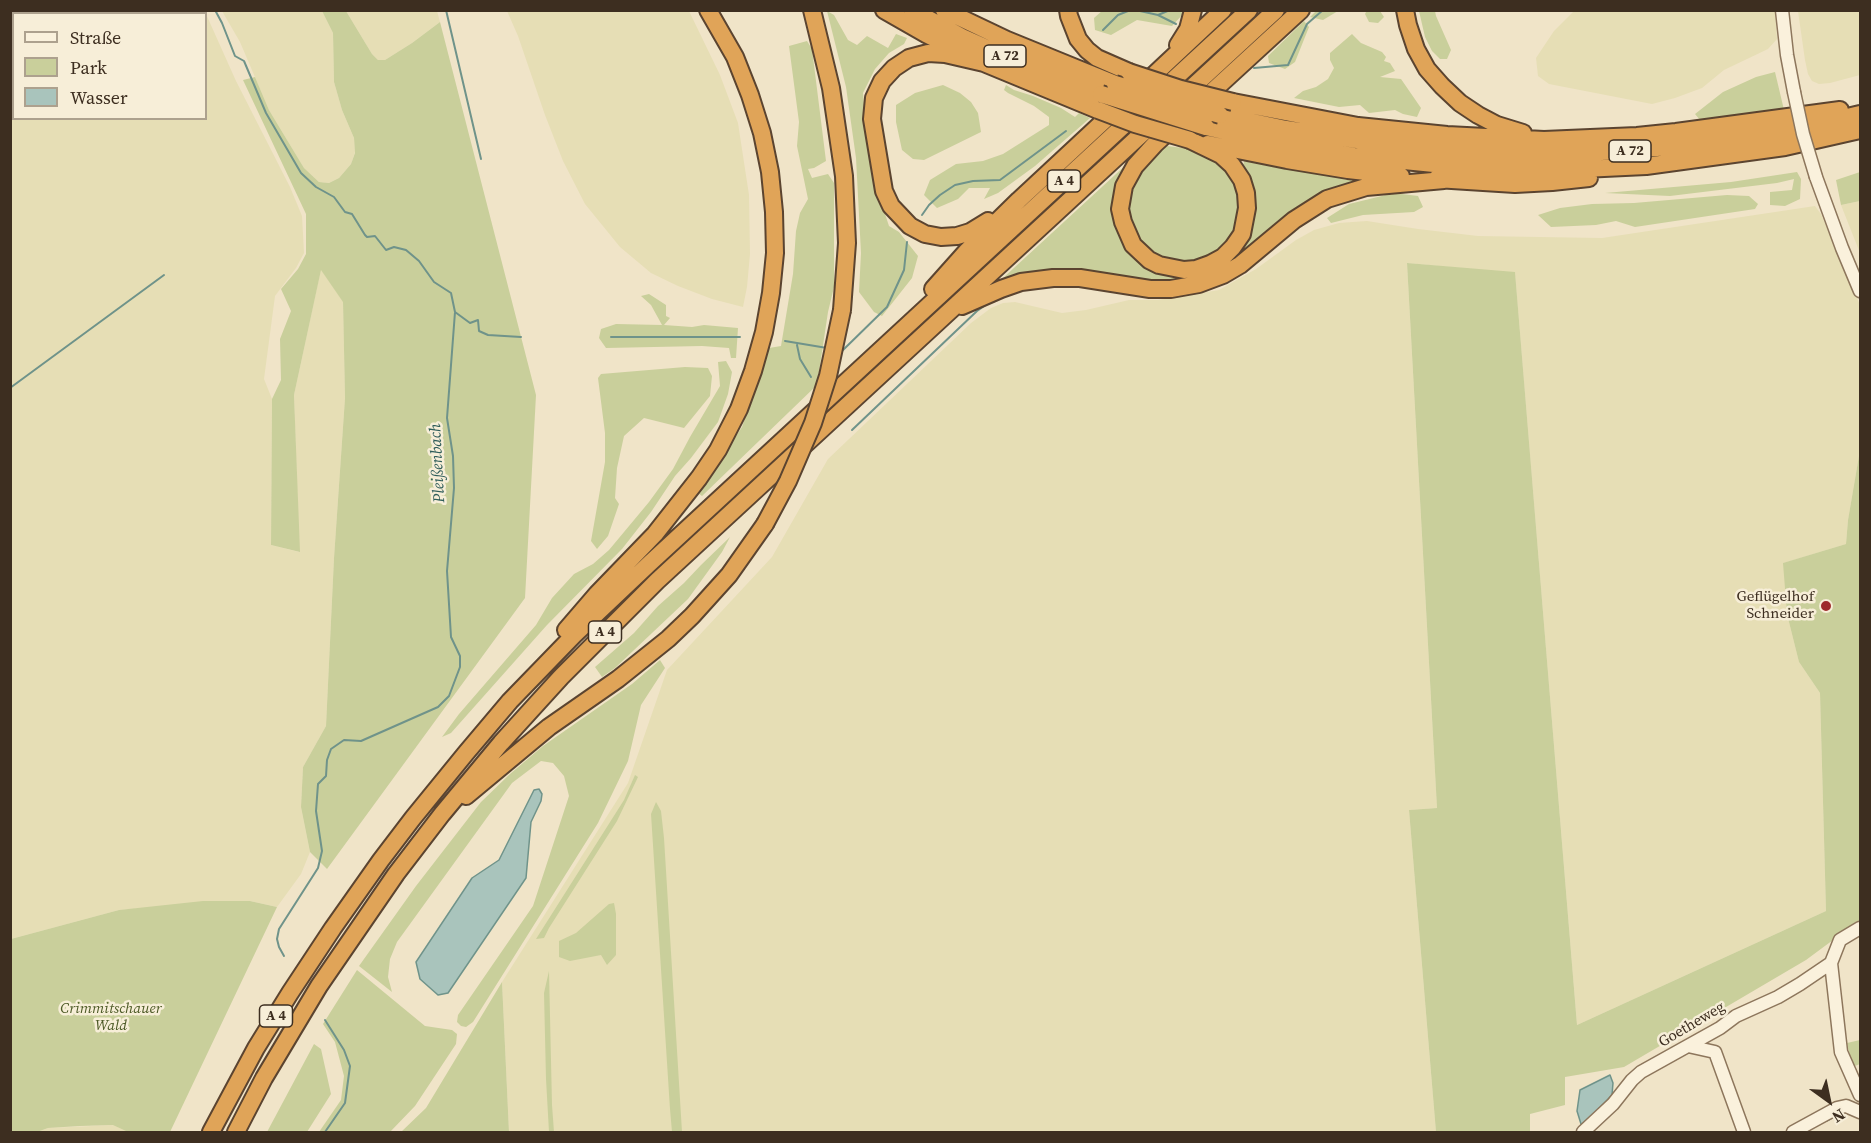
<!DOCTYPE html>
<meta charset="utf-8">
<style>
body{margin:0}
#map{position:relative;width:1871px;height:1143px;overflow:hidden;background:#f0e4c8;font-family:"Source Serif 4",serif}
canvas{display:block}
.frame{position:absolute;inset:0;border:12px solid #3d2e20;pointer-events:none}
.legend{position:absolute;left:12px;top:12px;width:195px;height:108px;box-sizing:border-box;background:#f7eed8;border:2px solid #ada18e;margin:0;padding:8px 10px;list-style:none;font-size:18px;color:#3d2e20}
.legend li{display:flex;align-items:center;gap:12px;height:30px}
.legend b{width:30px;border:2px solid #ada18e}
.north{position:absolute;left:1799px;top:1071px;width:60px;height:60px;-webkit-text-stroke:4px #f7eed8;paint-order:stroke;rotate:147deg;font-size:16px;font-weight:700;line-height:24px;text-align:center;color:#3d2e20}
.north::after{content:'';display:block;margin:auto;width:21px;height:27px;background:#3d2e20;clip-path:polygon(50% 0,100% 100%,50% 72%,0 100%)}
</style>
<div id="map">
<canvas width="1871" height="1143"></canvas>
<div class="frame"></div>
<ul class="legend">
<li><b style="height:8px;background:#faf1dc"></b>Straße</li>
<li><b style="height:16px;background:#c9cf9b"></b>Park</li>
<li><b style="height:16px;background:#a9c4bc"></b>Wasser</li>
</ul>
<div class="north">N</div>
</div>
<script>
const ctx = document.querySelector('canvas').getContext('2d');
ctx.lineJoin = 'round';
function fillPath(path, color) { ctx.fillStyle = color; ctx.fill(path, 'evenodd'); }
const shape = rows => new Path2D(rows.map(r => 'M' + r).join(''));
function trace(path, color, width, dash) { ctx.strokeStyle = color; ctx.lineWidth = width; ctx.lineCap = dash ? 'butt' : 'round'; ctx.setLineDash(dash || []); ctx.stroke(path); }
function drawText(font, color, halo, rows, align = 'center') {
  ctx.font = font + ' "Source Serif 4",serif'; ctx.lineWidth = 5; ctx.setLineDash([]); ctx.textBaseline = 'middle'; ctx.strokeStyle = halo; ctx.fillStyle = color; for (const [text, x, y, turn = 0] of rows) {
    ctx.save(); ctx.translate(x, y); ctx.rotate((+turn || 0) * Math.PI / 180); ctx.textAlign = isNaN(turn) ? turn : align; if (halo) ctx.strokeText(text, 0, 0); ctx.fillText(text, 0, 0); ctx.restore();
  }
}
fillPath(shape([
 [1575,10,1775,11,1777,39,1768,49,1724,70,1702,88,1675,98,1652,104,1549,84,1538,76,1536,58,1554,31],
 [11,11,204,11,205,14,14,14,14,118,206,118,206,14,236,81,290,187,302,216,304,253,296,268,275,296,264,379,272,399,271,545,299,552,294,395,321,269,343,301,345,398,334,558,326,726,303,767,301,807,310,852,301,874,277,907,250,901,119,910,11,939],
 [222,11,322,11,333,33,334,82,342,110,354,138,355,152,351,164,339,178,329,183,319,182,304,168,269,110,240,42],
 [346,11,437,11,440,22,412,43,385,60,378,60,372,54],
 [507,11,689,11,720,75,738,123,749,195,750,254,747,287,743,307,712,299,678,286,651,273,620,247,585,204,563,161,545,115,518,36],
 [1798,11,1860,11,1860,75,1830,83,1819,84,1812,81,1808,74,1805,60],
 [1860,201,1860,253,1841,205],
 [1815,206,1821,214,1860,305,1860,450,1848,520,1846,544,1784,563,1787,614,1799,662,1820,693,1826,911,1577,1025,1515,273,1407,263,1437,808,1409,810,1436,1132,509,1132,502,982,628,783,667,670,772,557,828,459,971,323,991,308,1003,303,1015,302,1062,313,1086,310,1129,300,1158,300,1219,290,1256,269,1296,240,1314,230,1339,223,1367,221,1418,229,1478,236,1602,238],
 [114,1125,128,1132,37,1132,48,1128]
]), '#e6deb5');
fillPath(shape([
 [1103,10,1182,10,1183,14,1172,26,1137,20,1111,35,1095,30,1094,18],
 [1367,10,1380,11,1384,17,1378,23,1369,22,1365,14],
 [322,11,346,11,372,54,378,60,385,60,412,43,440,22,536,395,525,598,327,869,310,852,301,807,303,767,326,726,334,558,345,398,343,302,321,270,294,395,300,552,271,545,272,399,281,380,280,339,291,311,281,289,298,269,306,254,306,214,243,80,255,77,269,110,304,168,319,182,329,183,339,178,351,164,355,153,354,138,342,110,334,82,333,33],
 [827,11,834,15,848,40,857,45,867,36,888,48,896,34,907,38,904,44,889,53,875,69,863,93,866,126,882,205,889,226,899,232,918,256,912,278,882,316,874,312,859,292,861,253,856,158,846,87],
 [1316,11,1316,10,1338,11,1323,20,1310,17],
 [1419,11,1435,11,1436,16,1451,50,1447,59,1440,59,1432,51,1425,37],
 [1304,21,1309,27,1295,62,1285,69,1269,63,1268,56],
 [1352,34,1361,43,1382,52,1386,57,1384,61,1390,63,1395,71,1380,77,1401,79,1421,108,1417,117,1403,114,1395,110,1369,113,1360,105,1339,107,1294,98,1303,91,1316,87,1328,79,1334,68,1330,60,1330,53],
 [807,41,812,49,826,161,814,168,808,169,812,178,828,174,834,183,834,287,828,312,817,385,702,496,698,493,742,427,769,348,781,346,793,274,796,231,800,213,808,199,797,146,799,122,789,46],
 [1775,72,1784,110,1700,120,1695,114,1723,92,1756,77],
 [943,85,960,93,971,102,978,113,981,132,924,160,913,159,902,150,896,122,896,105,915,93],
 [1006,85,1014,90,1033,96,1061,108,1075,117,1079,113,1090,118,1035,166,998,193,984,199,990,188,969,188,958,199,937,208,924,195,930,180,956,164,983,161,1003,154,1049,125,1049,117,1034,106,1008,93,1004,90],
 [1167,146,1199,150,1218,160,1231,175,1240,195,1241,219,1232,240,1204,263,1173,264,1141,247,1130,229,1127,196,1149,157],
 [1141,151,1119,181,1126,244,1190,275,1244,240,1241,171,1245,159,1364,179,1363,181,1348,183,1332,190,1235,259,1207,274,1178,280,1148,282,1005,281,1002,279],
 [1797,172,1801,179,1800,199,1785,206,1770,205,1770,192,1792,190,1794,179,1777,183,1670,196,1605,193,1731,182],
 [1860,172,1860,201,1841,205,1836,180],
 [1394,193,1418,196,1423,207,1414,212,1363,215,1331,223,1327,218,1349,204],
 [1727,195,1749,196,1758,204,1755,209,1635,227,1616,221,1596,225,1551,227,1538,215,1560,208,1592,204,1634,203],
 [1407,263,1515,272,1577,1025,1826,911,1820,693,1799,662,1787,614,1783,563,1846,544,1848,520,1860,450,1860,920,1806,960,1624,1067,1565,1077,1565,1105,1530,1114,1530,1132,1436,1132,1409,810,1437,808],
 [649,294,666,305,666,316,670,318,664,325,692,327,704,325,738,328,736,358,731,358,729,348,702,346,606,348,599,338,601,329,616,324,662,325,651,305,641,296],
 [726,361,732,372,728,394,718,422,691,458,675,476,651,512,622,549,547,625,451,733,442,737,459,714,536,625,552,598,574,574,593,564,609,550,649,502,673,469,690,437,720,386,718,362],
 [685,367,708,368,712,376,710,396,684,428,644,418,624,436,617,468,615,498,619,504,608,536,597,549,591,541,605,462,605,433,598,378,601,374],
 [730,537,722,552,688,599,615,668,602,677,595,667,634,633,658,606,684,583,701,565],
 [660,660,665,668,641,705,628,761,598,823,473,1022,466,1027,461,1026,457,1022,458,1015,533,906,569,796,564,776,553,763,541,761,512,783,397,942,390,959,388,977,392,992,359,966,416,886,481,802,510,774,543,746,632,684],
 [635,775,638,777,617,821,549,928,544,938,536,939,624,800],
 [656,802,661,811,664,838,682,1132,672,1132,670,1109,651,814],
 [203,901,250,901,277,907,170,1132,128,1132,113,1125,80,1126,48,1128,37,1132,11,1132,11,939,119,910],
 [614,903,616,914,616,955,607,965,601,955,570,961,559,957,559,941,576,933,609,904],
 [357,970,425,1026,452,1030,457,1034,456,1044,415,1106,390,1132,319,1132,341,1100,344,1076,335,1042,323,1024],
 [549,971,552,1105,554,1132,549,1132,546,1079,544,993],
 [502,982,509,1132,401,1132,426,1108],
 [1860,1040,1860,1064,1855,1066,1852,1065,1847,1043],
 [314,1044,321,1049,331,1094,307,1132,267,1132]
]), '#c9cf9b');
const water = shape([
 [539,789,542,794,541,801,531,822,526,878,448,993,438,995,420,979,416,962,472,878,499,860,534,790,539,789],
 [1610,1075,1613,1083,1612,1095,1584,1124,1581,1124,1577,1111,1580,1090,1610,1075]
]);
fillPath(water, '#a9c4bc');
trace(water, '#6f938a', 1.5);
trace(shape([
 [215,10,222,23,235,56,244,61,266,113,301,173,316,187,334,197,345,212,352,214,365,235,367,237,375,236,386,250,394,247,406,250,419,261,434,282,451,293,455,312,447,418,453,456,454,488,447,571,451,637,460,656,460,667,449,696,438,707,361,741,344,740,331,749,327,760,326,776,318,784,316,811,322,851,318,868,279,929,277,939,279,947,284,956],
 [446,10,481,159],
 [1158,15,1170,10],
 [1103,30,1118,15,1128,11,1140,11,1158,15,1176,24],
 [1254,68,1288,65,1307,24,1323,10],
 [922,215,929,205,940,195,955,185,973,181,1000,180,1066,131],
 [455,312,470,323,478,320,479,331,488,335,521,337],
 [611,337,740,337],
 [785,341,827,348],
 [797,345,800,359,811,377],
 [842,351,887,307,904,270,907,242],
 [10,388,164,275],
 [852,430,977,311,990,302],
 [1826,1121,1847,1110],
 [325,1132,345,1103,350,1066,344,1050,325,1020]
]), '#6f938a', 2);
const minor = shape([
 [1782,10,1787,55,1794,92],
 [1816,177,1842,248,1860,291],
 [1831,963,1841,1052,1860,1095],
 [1688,1046,1715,1052,1744,1132],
 [1583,1132,1613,1104,1632,1080,1641,1072,1720,1028,1736,1016,1778,997,1800,984,1831,963,1840,940,1860,928],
 [1793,1132,1837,1108,1846,1106,1860,1112]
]);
const highway = shape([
 [812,10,831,88,844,176,847,243,842,310],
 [884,10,926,34,984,63,1098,110],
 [912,10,962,37,1009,58,1101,94],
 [944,10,1007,40,1115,84],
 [1068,10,1069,16,1078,39,1087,50,1097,58,1129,72],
 [1405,10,1408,25,1416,49,1427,69,1442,86,1460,103,1478,115,1497,125,1523,133],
 [1178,45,1188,29,1193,10],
 [984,63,945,54,928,53,909,58,894,68,882,81,874,98,872,119,884,191,891,206,910,226,925,234,941,237,957,236,970,232,988,221],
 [1142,86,1223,10],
 [1160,92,1249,10],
 [1233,102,1358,126,1447,135,1544,140,1637,136,1676,132,1840,110],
 [1220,115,1286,129,1396,146,1448,151,1512,154,1574,154,1684,146,1788,131,1860,114],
 [1206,127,1286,145,1354,156,1434,164,1513,169,1583,169,1646,166,1785,147,1860,130],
 [1190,140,1221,155,1232,165,1242,180,1246,193,1247,208,1242,234,1233,247,1223,257,1210,264,1196,269,1184,270,1159,265,1149,260,1133,245,1123,222,1120,209,1124,186,1135,166,1155,144,1301,10],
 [1208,144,1287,160,1348,170,1401,176],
 [1436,179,1515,184,1552,182,1589,178],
 [933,289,966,252,1019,200,1120,106],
 [962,306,1001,289,1021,282,1053,278,1080,278,1150,289,1171,289,1199,284,1223,275,1240,265,1294,220,1327,199,1366,187,1444,180],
 [566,630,597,594,655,534,699,478,718,450,739,409,753,371,764,332,771,293,775,253,774,212,770,172,762,133,750,95,735,57,708,10],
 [466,796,549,727,618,679,668,639,692,616,729,575,765,524],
 [211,1132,256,1048,290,993,333,928,381,860,413,818,466,753,510,701,574,635,649,564,1136,114],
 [236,1132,264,1078,319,986,396,874,442,814,501,743,561,677,657,581,1276,10]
]);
trace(minor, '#8d765c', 15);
trace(highway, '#5b4430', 20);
trace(minor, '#faf1dc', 12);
trace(highway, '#e0a458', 16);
const minorBridge = shape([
 [1794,92,1803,134,1816,177]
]);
const highwayBridge = shape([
 [1129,72,1181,89,1233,102],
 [1115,84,1220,115],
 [1101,94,1206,127],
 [1098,110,1135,124,1190,140],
 [765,524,788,481,813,423,828,376,842,310]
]);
trace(minorBridge, '#8d765c', 15, []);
trace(highwayBridge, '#5b4430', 20, []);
trace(minorBridge, '#faf1dc', 12);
trace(highwayBridge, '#e0a458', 16);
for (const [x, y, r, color] of [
 [1826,606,6,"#9e2a2b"]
]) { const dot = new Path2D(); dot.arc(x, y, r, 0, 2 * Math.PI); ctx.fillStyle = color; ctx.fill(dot); trace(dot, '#f7eed8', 2); }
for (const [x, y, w] of [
 [1005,56,42],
 [1630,151,42],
 [1064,181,33],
 [605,632,33],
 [276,1016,33]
]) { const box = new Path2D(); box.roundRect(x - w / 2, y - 11, w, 22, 4.5); ctx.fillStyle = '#f7eed8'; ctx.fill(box); trace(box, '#3d2e20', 1.5); }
drawText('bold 14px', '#3d2e20', null, [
 ["A 72",1005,56],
 ["A 72",1630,151],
 ["A 4",1064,181],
 ["A 4",605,632],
 ["A 4",276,1016]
]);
drawText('15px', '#3d2e20', '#f7eed8', [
 ["Geflügelhof",1814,597],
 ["Schneider",1814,614]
], 'right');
drawText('italic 15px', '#4d5a26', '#f7eed8', [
 ["Crimmitschauer",111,1009],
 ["Wald",111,1026]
]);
drawText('15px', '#3d2e20', '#f7eed8', [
 ["Goetheweg",1692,1025,-31]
]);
drawText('italic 16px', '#2f5d5a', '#f7eed8', [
 ["Pleißenbach",438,463,-93]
]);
</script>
